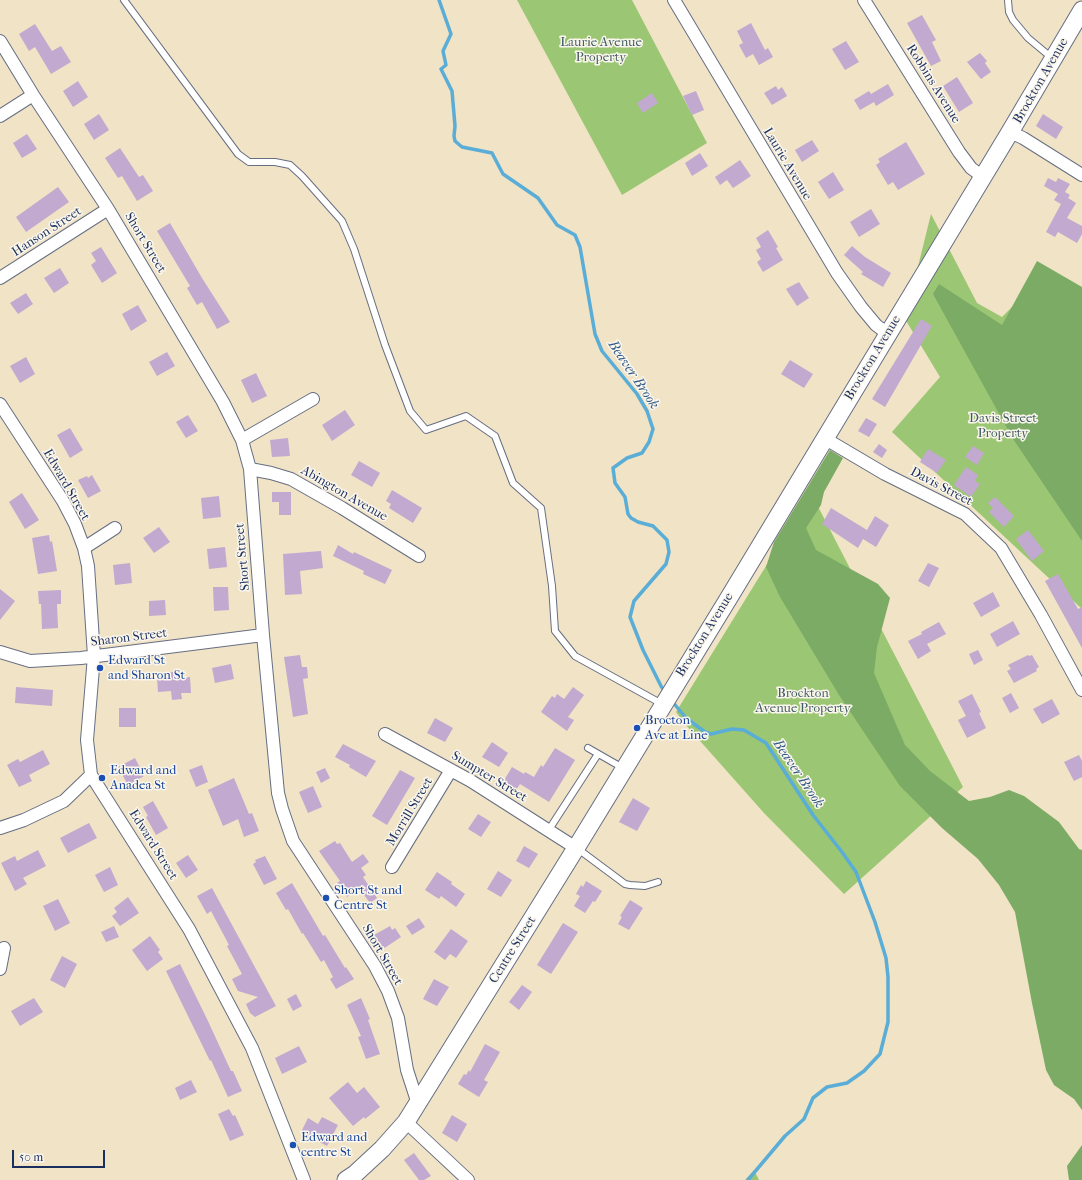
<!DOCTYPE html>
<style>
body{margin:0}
#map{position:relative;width:1082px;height:1180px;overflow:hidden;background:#f0e3c6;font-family:"IM FELL French Canon",serif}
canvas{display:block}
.scale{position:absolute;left:12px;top:1150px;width:93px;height:18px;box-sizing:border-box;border:2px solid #1b2f5e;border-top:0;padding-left:5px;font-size:12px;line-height:14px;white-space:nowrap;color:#1b2f5e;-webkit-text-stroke:3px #fbf7ec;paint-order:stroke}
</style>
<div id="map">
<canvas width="1082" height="1180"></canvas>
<div class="scale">50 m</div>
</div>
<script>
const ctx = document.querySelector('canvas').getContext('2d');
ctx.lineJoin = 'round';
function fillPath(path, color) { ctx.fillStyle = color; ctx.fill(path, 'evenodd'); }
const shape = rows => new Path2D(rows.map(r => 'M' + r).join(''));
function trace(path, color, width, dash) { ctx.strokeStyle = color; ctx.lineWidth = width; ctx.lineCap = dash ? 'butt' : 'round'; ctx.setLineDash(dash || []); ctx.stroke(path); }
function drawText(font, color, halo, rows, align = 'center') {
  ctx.font = font + ' "IM FELL French Canon",serif'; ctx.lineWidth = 3; ctx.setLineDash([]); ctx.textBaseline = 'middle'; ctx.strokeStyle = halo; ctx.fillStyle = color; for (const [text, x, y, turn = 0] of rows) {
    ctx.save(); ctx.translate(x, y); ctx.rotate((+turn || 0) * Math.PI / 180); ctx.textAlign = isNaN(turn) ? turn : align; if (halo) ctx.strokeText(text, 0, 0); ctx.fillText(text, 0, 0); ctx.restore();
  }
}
fillPath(shape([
 [517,0,632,0,707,143,622,195],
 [931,214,977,303,1002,317,1044,275,1082,310,1082,609,892,432,940,377,905,319],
 [811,493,963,787,844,894,764,813,685,724,676,712],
 [754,1170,759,1180,745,1180]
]), '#9bc673');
fillPath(shape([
 [1037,261,1082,287,1082,541,1013,439,933,294,939,284,1002,325],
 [830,450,843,458,824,492,821,505,806,528,816,550,878,584,890,598,877,647,874,673,905,745,930,771,969,801,990,797,1009,790,1024,796,1059,822,1079,849,1082,850,1082,1110,1074,1099,1054,1085,1046,1070,1032,1003,1015,912,999,885,978,859,942,828,900,786,839,695,780,597,766,567,774,542],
 [1082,1145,1082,1180,1069,1180,1067,1166]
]), '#7cab65');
trace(shape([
 [439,0,451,34,443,51,446,65,441,69,452,91,455,126,454,136,455,141,462,147,492,153,503,174,538,198,557,225,575,235,580,247,595,334,602,351,637,394,647,411,653,429,649,442,642,453,627,458,613,468,615,483,625,497,628,514,631,518,638,522,653,526,667,540,669,552,666,564,634,601,630,617,643,650,661,686,665,692],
 [671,700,686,718,705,732,711,734,732,729,744,730,766,743,813,815,842,852,856,872,875,922,886,958,888,977,888,1022,880,1054,864,1071,847,1083,827,1087,813,1098,804,1119,785,1136,748,1180]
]), '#5aadd6', 3.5);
fillPath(shape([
 [922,15,936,40,932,42,941,61,931,66,907,23],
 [751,23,765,50,768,48,773,57,759,65,753,54,746,58,739,45,743,43,737,31],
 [35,24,52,51,61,46,71,62,51,74,35,47,29,51,19,34],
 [846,41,859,62,845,70,832,49],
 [980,53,987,61,985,63,991,72,981,79,967,62],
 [957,77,973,103,959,112,943,86],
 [78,81,88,97,73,107,63,91],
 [888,84,894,95,876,106,874,102,860,110,854,100,869,91,871,94],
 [776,86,778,90,782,87,787,96,772,105,764,93],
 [696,91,704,110,692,115,683,96],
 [652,93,658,103,643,113,637,103],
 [99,114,109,130,94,140,84,124],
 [1043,114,1063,127,1056,139,1036,126],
 [27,134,37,149,22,158,13,143],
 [812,140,819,151,802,162,795,150],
 [906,142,925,174,898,190,893,182,888,185,876,165,880,162,878,159],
 [120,148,139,177,143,175,153,191,137,201,122,176,118,178,105,158],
 [700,153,708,166,692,176,685,163],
 [740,160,751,176,733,188,727,180,720,185,715,177],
 [833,172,844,190,829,199,818,182],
 [1048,178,1056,182,1058,178,1070,184,1065,192,1070,195,1068,198,1076,203,1067,218,1082,226,1082,234,1077,243,1058,232,1055,237,1046,232,1061,204,1054,200,1058,194,1044,186],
 [58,187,69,202,26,232,16,217],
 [871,209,880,224,859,237,850,222],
 [170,223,202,278,230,322,217,329,202,302,197,305,187,288,190,286,157,231],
 [768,230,778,247,776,248,783,260,763,272,757,262,761,259,756,250,761,247,756,238],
 [852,246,865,257,891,273,883,287,861,274,863,272,844,255],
 [101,247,117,273,102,283,91,265,96,261,91,253],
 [60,268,69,283,54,293,44,278],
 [799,282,809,298,797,306,786,289],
 [26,293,33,304,18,314,10,303],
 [138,305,147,321,131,331,122,314],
 [921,319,932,326,885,407,872,399],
 [167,352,175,366,157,376,149,362],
 [26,357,35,374,20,383,10,366],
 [790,360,813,374,804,388,781,374],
 [256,373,267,396,252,403,241,380],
 [345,410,355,425,332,441,322,425],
 [188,415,198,431,186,438,176,422],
 [866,418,877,424,869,437,858,431],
 [70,428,83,450,70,458,57,435],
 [288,438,290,456,272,457,270,440],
 [879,444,887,450,882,458,873,452],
 [973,446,984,453,977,465,965,457],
 [928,449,946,460,937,473,920,462],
 [359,461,380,473,372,487,351,475],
 [966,467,978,475,975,481,980,484,971,497,954,485],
 [92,475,101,491,88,498,78,480,87,476,88,478],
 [392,490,422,508,413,523,389,508,391,504,386,501],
 [272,492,291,492,291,515,279,515,279,502,272,502],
 [22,493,39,520,25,529,9,502],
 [219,496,221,517,203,519,201,498],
 [995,497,1014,516,1004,527,989,512,993,508,988,503],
 [831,508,867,530,875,516,889,525,876,547,863,539,858,548,822,524],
 [159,527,170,542,154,553,143,538],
 [1028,530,1044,551,1032,561,1016,539],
 [49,535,50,542,52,541,57,571,38,574,32,538],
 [338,545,353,554,354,552,392,570,385,584,363,574,364,571,333,556],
 [225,547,227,567,209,569,207,549],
 [321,551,323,568,300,571,302,594,285,595,283,554],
 [130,563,132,583,115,585,113,565],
 [928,563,939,568,929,587,918,581],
 [1058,574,1078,609,1082,607,1082,648,1045,581],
 [213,587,228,587,229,610,214,611],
 [0,589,15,601,0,620],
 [61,590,61,604,57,604,58,628,42,629,41,604,39,604,38,591],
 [993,592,1000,606,981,617,973,603],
 [165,600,166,615,149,616,149,601],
 [1013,621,1020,634,997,647,990,634],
 [939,622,946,634,927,644,931,651,918,659,908,641,922,634,921,632],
 [978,650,983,660,974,665,969,654],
 [300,655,302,667,307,667,308,678,303,679,308,714,293,717,284,657],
 [1028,655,1029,656,1032,655,1039,667,1036,669,1037,671,1014,683,1007,671,1011,669,1008,665],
 [231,664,234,679,215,683,212,668],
 [173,672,174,679,190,677,191,693,181,693,182,699,172,700,171,691,158,692,157,677,164,676,164,673],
 [16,687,53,690,52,706,15,703],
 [573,687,584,695,568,717,574,720,567,731,541,712,552,696,555,698,557,694,564,699],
 [1011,693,1019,708,1010,713,1002,698],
 [972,694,981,712,979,713,986,728,967,738,958,720,966,716,958,701],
 [1052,699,1060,714,1042,724,1033,709],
 [119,708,136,708,136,727,119,727],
 [435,718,453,728,445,742,427,733],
 [492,742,508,753,499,767,482,757],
 [343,744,376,761,366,777,349,767,350,765,335,757],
 [555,748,575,760,549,802,520,784,516,790,503,782,512,767,524,774,525,772,534,777,541,765,543,767],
 [43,750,50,764,29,775,32,781,19,787,7,765,18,759,20,762],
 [1079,755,1082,761,1082,777,1074,781,1064,762],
 [135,758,144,776,128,785,118,767],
 [202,765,208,782,196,787,189,770],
 [325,768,330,778,321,783,316,772],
 [400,770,415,778,387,825,372,816],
 [234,778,249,814,252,813,259,831,244,837,238,819,223,826,208,790],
 [313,786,322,807,308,813,299,792],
 [633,798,650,808,637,831,619,822],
 [153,801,168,828,156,835,146,817,148,816,143,807],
 [478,814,491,822,481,837,468,829],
 [89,823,97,838,68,853,60,838],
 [335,841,337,844,340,843,352,862,363,854,369,862,361,868,366,875,363,877,377,898,370,903,359,888,347,897,337,883,340,881,319,851],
 [524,846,538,854,529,868,516,861],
 [38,850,46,866,23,878,27,884,15,891,1,863,15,856,17,861],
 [188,855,198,870,186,878,176,863],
 [265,856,277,879,264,885,253,864,256,862,255,860],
 [110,867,118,885,104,892,95,875],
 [498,871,512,880,501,897,487,889],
 [437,872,452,882,451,884,465,894,456,907,441,896,439,899,425,890],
 [586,881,602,891,595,902,593,901,585,913,574,906,580,896,576,894,581,885,583,887],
 [292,883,323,936,325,935,345,968,346,967,354,979,336,989,330,979,333,977,324,960,321,962,303,933,302,934,288,909,286,910,276,893],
 [212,888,276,1006,255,1017,250,1013,246,1004,258,997,238,991,232,979,242,974,227,946,229,945,211,911,207,914,197,896],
 [128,897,139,913,120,926,112,916,117,912,114,908],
 [58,899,70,923,55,931,43,906],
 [630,900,643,908,629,930,618,924,622,917,620,916],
 [419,918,425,927,412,935,406,926],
 [563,923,578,932,551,974,537,965],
 [114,926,119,937,106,942,101,932],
 [390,926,392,930,395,928,401,937,383,949,374,935],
 [451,929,468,941,456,958,450,954,445,960,434,952],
 [150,936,160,950,158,952,163,959,147,971,132,950],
 [62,956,77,964,65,988,50,980],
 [180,964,207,1019,231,1071,233,1071,242,1091,228,1097,211,1060,210,1061,166,971],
 [434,979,449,987,437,1006,423,999],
 [522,985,532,992,519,1010,509,1002],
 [296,994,302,1006,293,1011,287,999],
 [34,998,43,1012,20,1026,11,1011],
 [361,998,370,1019,368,1020,380,1054,366,1059,358,1037,361,1036,347,1005],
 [485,1044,500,1052,484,1080,488,1082,479,1097,458,1084,464,1074,466,1075,469,1070,470,1072],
 [299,1046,307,1062,282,1074,275,1058],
 [191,1080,197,1092,180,1100,175,1088],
 [348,1082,357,1093,364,1087,380,1107,365,1119,364,1117,353,1126,329,1098],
 [229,1109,233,1116,235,1115,244,1135,230,1141,218,1114],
 [452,1115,467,1124,457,1142,442,1133],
 [322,1117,338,1125,327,1146,301,1132,308,1118,318,1124],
 [414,1153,431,1176,424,1180,419,1180,404,1160]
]), '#c2a9cf');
const lane = shape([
 [124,0,238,154,249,162,275,162,290,165,302,176,342,221,354,249,385,345,410,411,426,430,466,416,495,436,513,483,541,508,552,586,555,631,575,656,662,704],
 [1008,0,1009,12,1013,20,1028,38,1052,58],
 [588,748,623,768],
 [548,831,598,754],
 [578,849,625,884,630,885,645,886,658,882]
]);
const street = shape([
 [674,0,837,273,861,307,876,325,888,334],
 [864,0,959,152,971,168,983,177],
 [0,41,33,95,108,209,223,402,242,440,250,469,263,635,278,793,282,809,293,841,375,966,388,991,398,1018,407,1070,418,1104],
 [0,116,33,95],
 [1010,132,1023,138,1082,175],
 [0,278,108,209],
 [0,404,63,501,75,524,84,548,88,566,94,656,87,740,91,775,189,929,252,1048,304,1180],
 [824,438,885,474,965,514,1001,548,1041,615,1082,690],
 [242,440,313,399],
 [250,469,271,473,291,479,342,508,419,556],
 [84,548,115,528],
 [0,652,30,661,81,658,263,635],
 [385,734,471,781,576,848],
 [0,828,24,820,64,801,91,775],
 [392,867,451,770],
 [0,969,4,948],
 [406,1122,468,1180]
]);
const secondary = shape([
 [346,1180,355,1174,382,1149,406,1122,576,848,730,596,1010,132,1082,10]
]);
trace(lane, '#666e82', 8);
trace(street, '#666e82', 14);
trace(secondary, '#666e82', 19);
trace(lane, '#fff', 6);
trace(street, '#fff', 12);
trace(secondary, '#fff', 17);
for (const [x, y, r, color] of [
 [100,668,4,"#1a4fb4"],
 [637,728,4,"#1a4fb4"],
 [102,778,4,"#1a4fb4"],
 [326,898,4,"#1a4fb4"],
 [293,1145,4,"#1a4fb4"]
]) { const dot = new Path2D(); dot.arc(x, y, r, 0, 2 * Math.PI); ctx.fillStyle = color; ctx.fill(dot); trace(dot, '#fbf7ec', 1.5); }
drawText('13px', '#415c64', '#fbf7ec', [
 ["Laurie Avenue",601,43],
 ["Property",601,58],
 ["Davis Street",1003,419],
 ["Property",1003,434],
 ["Brockton",803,694],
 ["Avenue Property",803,709]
]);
drawText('13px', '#1b2f5e', '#fbf7ec', [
 ["Brockton Avenue",1041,81,-60],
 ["Robbins Avenue",933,84,58],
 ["Laurie Avenue",787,164,59],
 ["Hanson Street",47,232,-33],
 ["Short Street",145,243,59],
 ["Brockton Avenue",873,358,-59],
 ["Edward Street",66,485,60],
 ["Davis Street",941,487,28],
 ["Abington Avenue",344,494,30],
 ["Short Street",243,557,-95],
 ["Brockton Avenue",705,635,-58],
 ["Sharon Street",129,638,-7],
 ["Sumpter Street",489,777,31],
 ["Morrill Street",410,812,-59],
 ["Edward Street",153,845,58],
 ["Centre Street",513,950,-58],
 ["Short Street",382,955,60]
]);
drawText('13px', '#164399', '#fbf7ec', [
 ["Edward St",108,661],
 ["and Sharon St",108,676],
 ["Brocton",645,721],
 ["Ave at Line",645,736],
 ["Edward and",110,771],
 ["Anadea St",110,786],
 ["Short St and",334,891],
 ["Centre St",334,906],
 ["Edward and",301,1138],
 ["centre St",301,1153]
], 'left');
drawText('italic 14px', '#315b88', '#fbf7ec', [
 ["Beaver Brook",633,375,56],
 ["Beaver Brook",798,774,56]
]);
</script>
